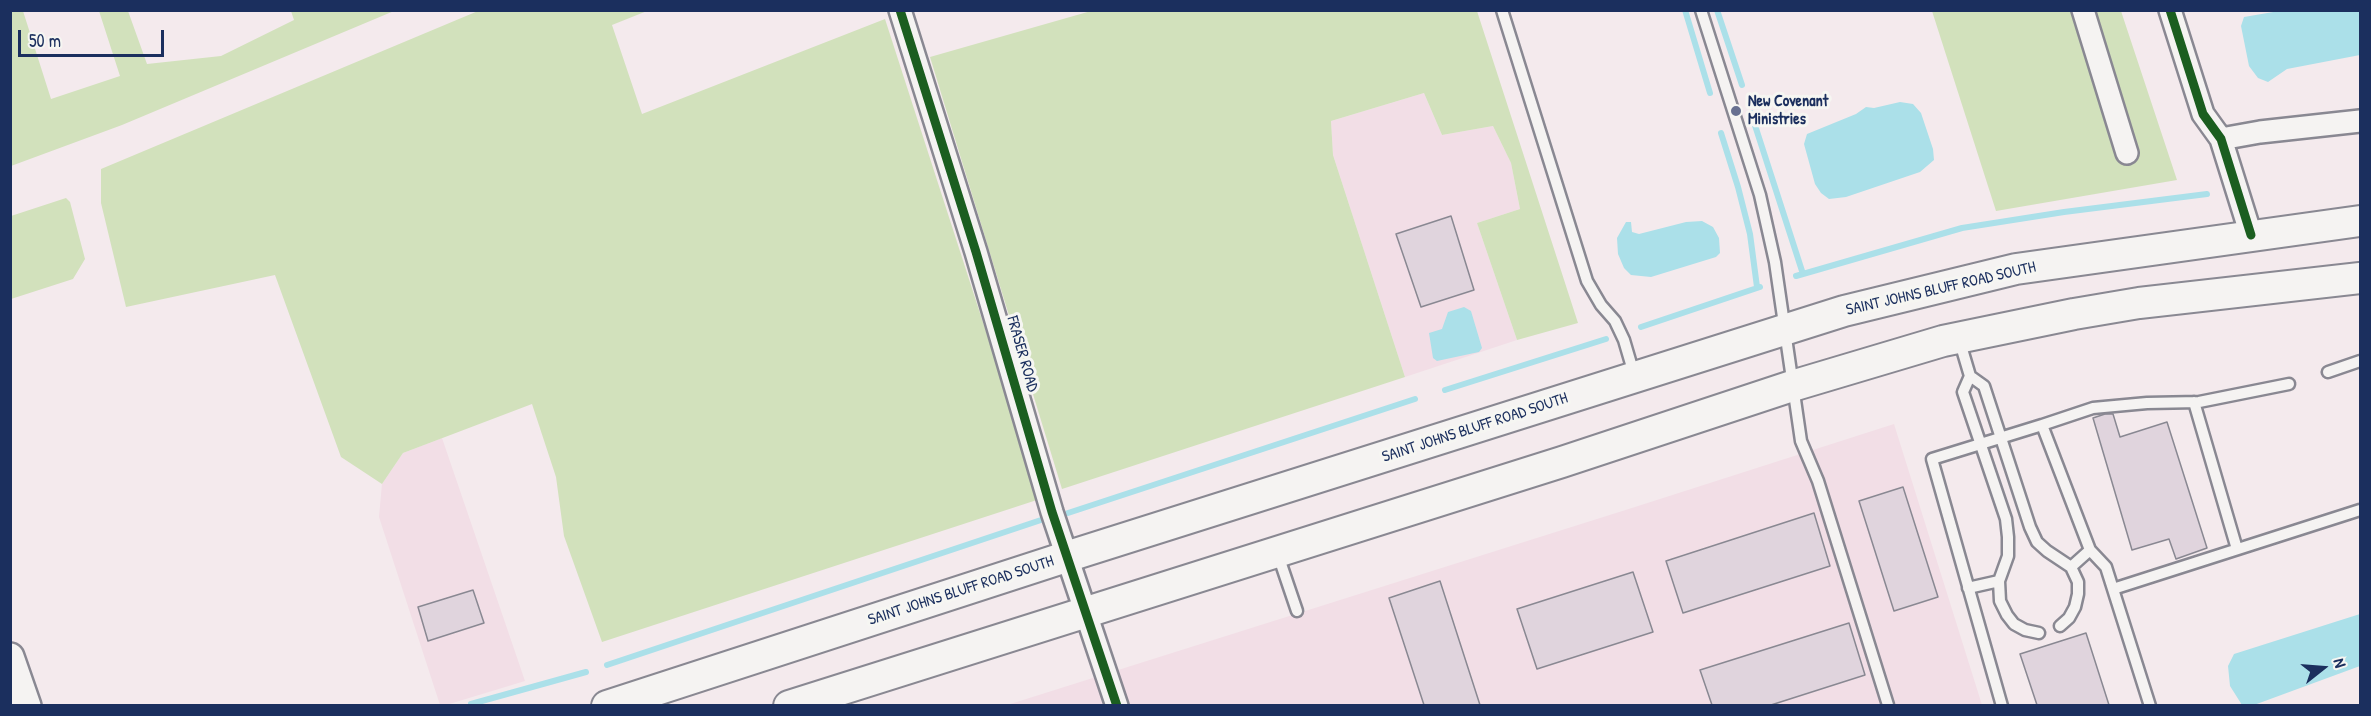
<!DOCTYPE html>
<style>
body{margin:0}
#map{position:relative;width:2371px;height:716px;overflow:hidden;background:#f4eaed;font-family:"Patrick Hand",sans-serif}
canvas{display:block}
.frame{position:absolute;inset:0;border:12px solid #1b2f5e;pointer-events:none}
.north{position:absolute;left:2293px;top:638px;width:60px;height:60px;-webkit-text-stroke:4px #f6f6f2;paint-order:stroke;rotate:73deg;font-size:16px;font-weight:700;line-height:24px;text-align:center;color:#1b2f5e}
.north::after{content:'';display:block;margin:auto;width:21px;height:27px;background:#1b2f5e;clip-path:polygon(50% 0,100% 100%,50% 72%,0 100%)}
.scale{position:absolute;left:18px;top:30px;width:146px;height:27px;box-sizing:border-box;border:3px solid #1b2f5e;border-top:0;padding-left:8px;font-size:18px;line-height:21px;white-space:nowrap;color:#1b2f5e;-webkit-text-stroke:4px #f6f6f2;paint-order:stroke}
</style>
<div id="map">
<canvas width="2371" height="716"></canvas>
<div class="frame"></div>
<div class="north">N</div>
<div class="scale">50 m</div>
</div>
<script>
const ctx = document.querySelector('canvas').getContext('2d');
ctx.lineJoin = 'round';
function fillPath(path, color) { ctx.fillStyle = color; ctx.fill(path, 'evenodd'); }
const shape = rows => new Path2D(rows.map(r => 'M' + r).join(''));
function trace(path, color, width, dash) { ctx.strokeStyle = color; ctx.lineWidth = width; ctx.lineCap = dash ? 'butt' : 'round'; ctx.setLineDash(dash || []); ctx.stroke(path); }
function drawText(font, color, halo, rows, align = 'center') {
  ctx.font = font + ' "Patrick Hand",sans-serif'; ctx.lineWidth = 6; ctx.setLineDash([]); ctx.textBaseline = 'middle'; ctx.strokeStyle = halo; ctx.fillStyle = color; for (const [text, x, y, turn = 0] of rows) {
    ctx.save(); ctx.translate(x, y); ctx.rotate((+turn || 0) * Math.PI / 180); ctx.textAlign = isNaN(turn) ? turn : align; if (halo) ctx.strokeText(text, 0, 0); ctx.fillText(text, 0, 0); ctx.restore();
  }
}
fillPath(shape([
 [1424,93,1442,135,1493,126,1511,163,1520,209,1477,223,1517,340,1405,377,1333,155,1331,121],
 [1894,424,1982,705,1004,706,1635,507],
 [442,438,525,681,446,705,440,705,379,517,382,484,403,453]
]), '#f2dee6');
fillPath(shape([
 [11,10,23,11,51,99,120,76,99,11,128,11,147,64,221,56,294,20,291,11,394,11,122,125,11,166],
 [478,11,647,11,612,25,642,114,885,19,1040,499,602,642,564,536,556,477,532,404,403,453,382,484,341,457,275,275,126,307,101,203,101,169],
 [1091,11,1477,11,1578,323,1517,340,1477,223,1520,209,1511,163,1493,126,1442,135,1424,93,1331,121,1333,155,1405,377,1062,489,930,57],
 [1932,11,2121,11,2177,180,1996,211],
 [66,198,70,202,85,259,73,279,11,299,11,216]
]), '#d2e1bc');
fillPath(shape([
 [2279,11,2360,11,2360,55,2287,69,2268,82,2258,78,2249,66,2241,26,2244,17],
 [1900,102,1913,104,1921,113,1933,149,1934,160,1920,172,1846,197,1829,199,1821,193,1815,184,1804,144,1807,134,1856,114,1866,107,1874,108],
 [1702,221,1713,227,1719,238,1720,253,1716,257,1651,277,1631,275,1624,268,1618,254,1617,238,1626,222,1631,222,1632,232,1639,234,1686,222],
 [1464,307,1471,311,1482,348,1479,352,1437,361,1433,358,1429,333,1442,329,1448,312],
 [2360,614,2360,666,2254,705,2242,705,2230,686,2228,666,2234,654]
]), '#abe0e9');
trace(shape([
 [1685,10,1710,93],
 [1717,10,1742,85],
 [1751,113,1803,274],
 [1721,133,1738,187,1750,234,1757,287],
 [1796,276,1962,228,2064,212,2207,194],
 [1641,327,1760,287],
 [1445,390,1606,339],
 [1068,513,1415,399],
 [607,665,1041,520],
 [471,704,586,672]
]), '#abe0e9', 6);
const building = shape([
 [1451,216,1474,290,1421,307,1396,234,1451,216],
 [2105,414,2113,414,2120,437,2167,422,2207,548,2176,559,2169,539,2132,550,2093,418,2105,414],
 [1903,487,1938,597,1894,611,1859,501,1903,487],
 [1814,513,1830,566,1683,613,1666,561,1814,513],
 [1633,572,1653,632,1537,669,1517,609,1633,572],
 [1440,581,1480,705,1424,705,1389,598,1440,581],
 [473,590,484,623,428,641,418,607,473,590],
 [1849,623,1865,675,1771,705,1712,705,1700,670,1849,623],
 [2086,633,2109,705,2037,705,2020,654,2086,633]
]);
fillPath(building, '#e0d4dd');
trace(building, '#898892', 1.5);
const service = shape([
 [1502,10,1587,281,1601,305,1615,321,1624,340,1634,374],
 [1701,10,1760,195,1775,262,1801,441,1818,481,1888,705],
 [1959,339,1970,376,1984,386,2030,527,2037,542,2047,551,2071,567,2078,582,2078,594,2075,607,2069,618,2060,626],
 [2328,372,2360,361],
 [1970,376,1963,392,2006,519,2008,537,2008,556,1999,581,2000,601,2007,615,2014,624,2025,630,2039,633],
 [2194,402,2237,549],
 [2042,425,2093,408,2147,403,2199,402,2289,384],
 [1278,555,1297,611],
 [2071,567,2090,550],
 [1968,588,1999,581],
 [2113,589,2360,510],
 [2002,706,1932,459,2042,425,2090,550,2106,567,2150,706]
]);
const minor = shape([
 [900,10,976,252,1052,512,1117,706],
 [2083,10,2127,153],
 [2170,10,2203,114,2221,139,2251,235],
 [2221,139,2260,132,2360,121]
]);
const tertiary = shape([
 [10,657,27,706]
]);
const secondary = shape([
 [607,706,1069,556,1844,311,2016,269,2360,221],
 [789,706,1562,462,1792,386,1943,341,2074,314,2139,303,2360,278]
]);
trace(service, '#898892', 15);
trace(minor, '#898892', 26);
trace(tertiary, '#898892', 32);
trace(secondary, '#898892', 34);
trace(service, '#f5f3f2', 10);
trace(minor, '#f5f3f2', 21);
trace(tertiary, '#f5f3f2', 27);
trace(secondary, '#f5f3f2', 30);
trace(shape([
 [900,10,976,252,1052,512,1117,706],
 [2170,10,2203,114,2221,139,2251,235]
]), '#1b5e20', 9);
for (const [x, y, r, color] of [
 [1736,111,6,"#677090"]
]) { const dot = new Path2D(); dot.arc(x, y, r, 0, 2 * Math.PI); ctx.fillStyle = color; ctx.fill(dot); trace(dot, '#f6f6f2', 2); }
drawText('bold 16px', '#1b2f5e', '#f6f6f2', [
 ["New Covenant",1748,102],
 ["Ministries",1748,120]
], 'left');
drawText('16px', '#1b2f5e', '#f6f6f2', [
 ["SAINT JOHNS BLUFF ROAD SOUTH",1941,289,-13],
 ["FRASER ROAD",1022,354,74],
 ["SAINT JOHNS BLUFF ROAD SOUTH",1475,428,-18],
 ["SAINT JOHNS BLUFF ROAD SOUTH",961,591,-18]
]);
</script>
